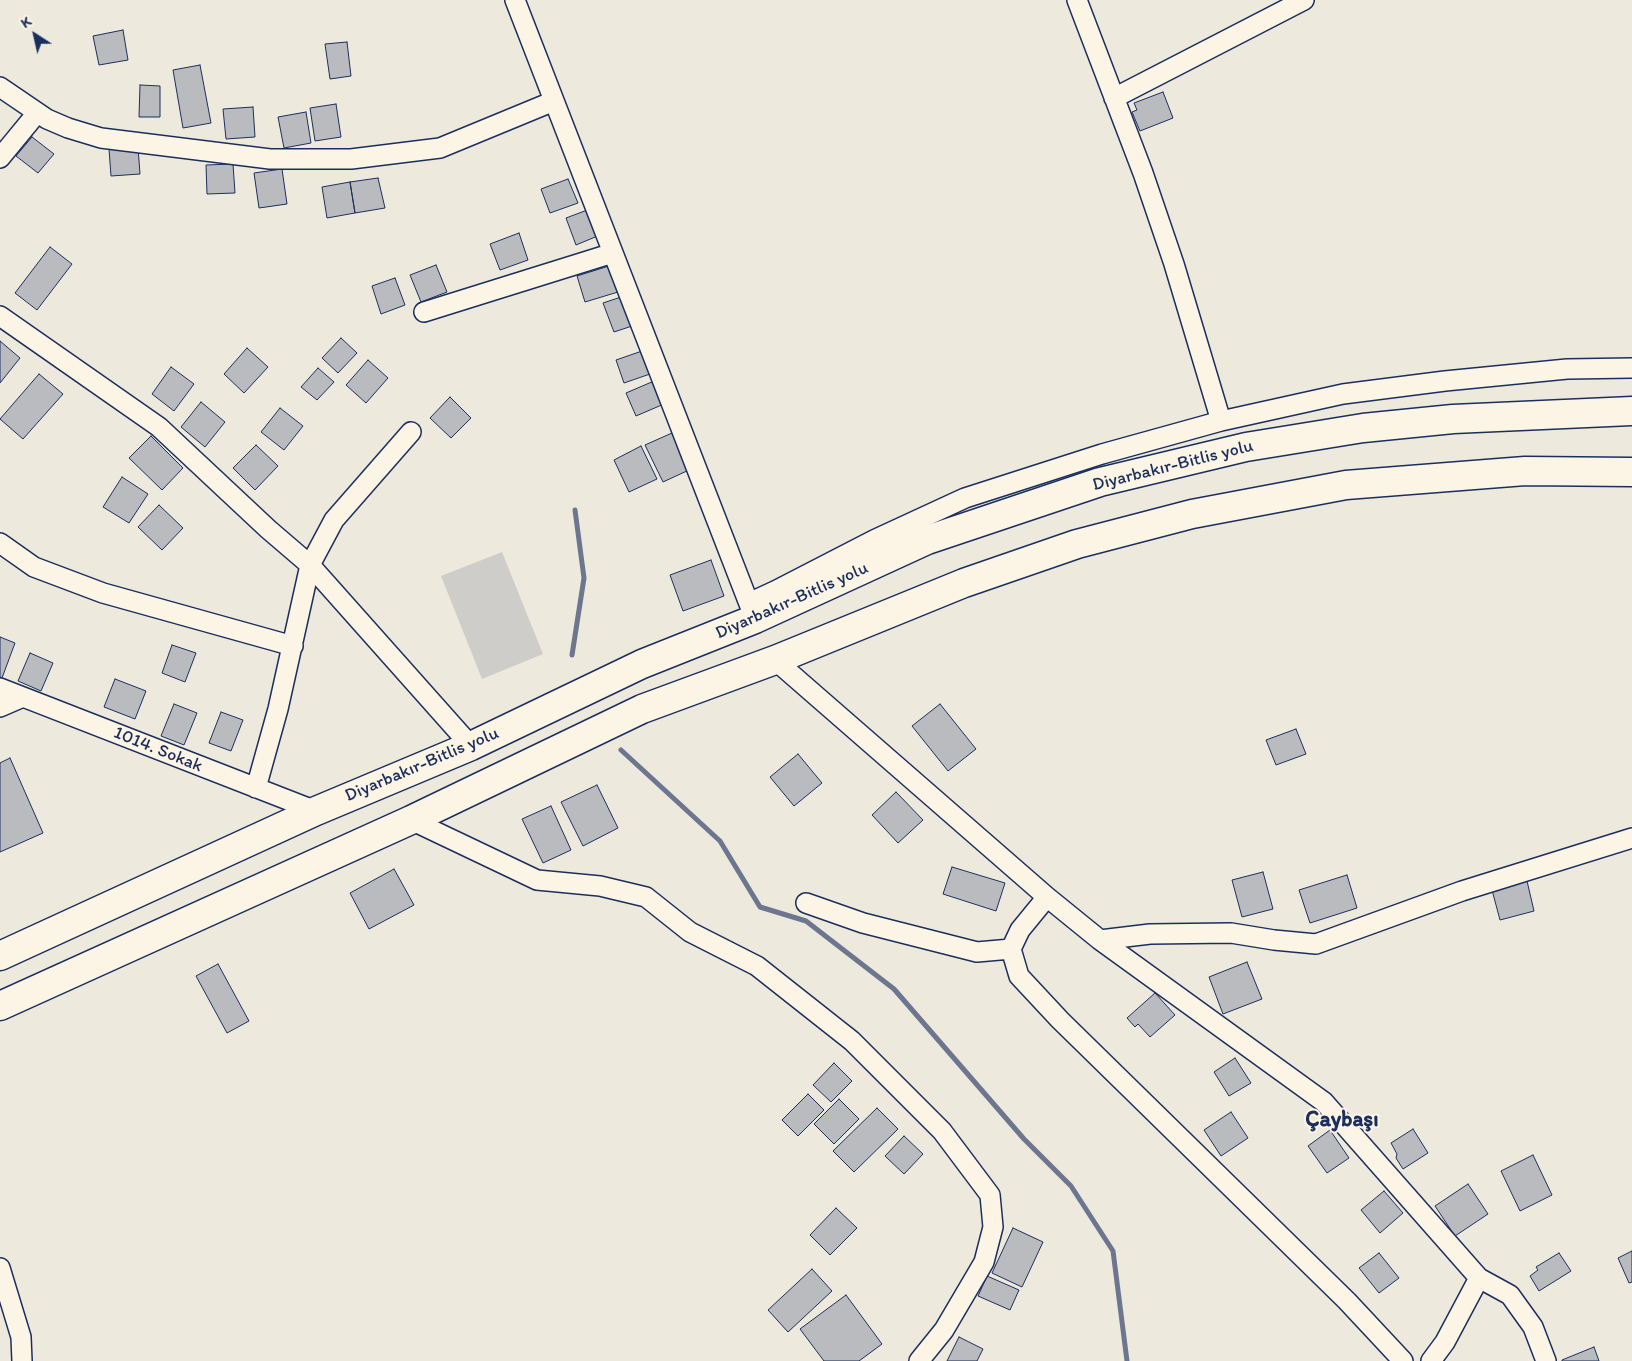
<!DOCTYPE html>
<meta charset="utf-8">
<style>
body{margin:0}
#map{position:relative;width:1632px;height:1361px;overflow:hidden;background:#eee9dd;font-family:Itim,sans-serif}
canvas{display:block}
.north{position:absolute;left:10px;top:10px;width:50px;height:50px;-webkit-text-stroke:4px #fcf5e5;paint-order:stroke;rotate:325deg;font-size:14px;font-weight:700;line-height:20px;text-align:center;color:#1b2f5e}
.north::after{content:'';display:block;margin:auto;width:18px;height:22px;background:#1b2f5e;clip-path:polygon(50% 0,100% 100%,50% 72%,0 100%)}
</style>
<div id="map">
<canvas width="1632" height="1361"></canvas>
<div class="north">K</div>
</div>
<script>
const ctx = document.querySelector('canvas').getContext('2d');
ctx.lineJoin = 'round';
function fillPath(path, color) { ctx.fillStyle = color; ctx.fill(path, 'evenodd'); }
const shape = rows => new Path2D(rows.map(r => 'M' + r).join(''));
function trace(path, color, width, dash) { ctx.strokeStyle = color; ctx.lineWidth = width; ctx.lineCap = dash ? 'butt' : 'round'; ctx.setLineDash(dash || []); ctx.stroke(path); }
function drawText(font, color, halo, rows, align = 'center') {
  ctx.font = font + ' Itim,sans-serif'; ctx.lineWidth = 4; ctx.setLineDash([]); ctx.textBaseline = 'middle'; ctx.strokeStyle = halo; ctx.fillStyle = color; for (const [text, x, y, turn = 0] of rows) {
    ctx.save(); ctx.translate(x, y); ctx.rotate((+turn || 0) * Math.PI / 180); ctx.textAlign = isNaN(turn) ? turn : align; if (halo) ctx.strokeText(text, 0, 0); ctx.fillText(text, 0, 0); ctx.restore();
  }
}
fillPath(shape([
 [502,552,543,654,482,679,441,576]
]), '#cfcdca');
trace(shape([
 [572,655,584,578,575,510],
 [621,750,720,841,760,907,806,921,894,989,1024,1139,1071,1186,1113,1251,1127,1361]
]), '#6c778f', 5);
const building = shape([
 [123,30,128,60,99,65,93,36,123,30],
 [347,42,351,76,330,79,325,44,347,42],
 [200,65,211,123,183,128,173,70,200,65],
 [140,85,160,86,160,117,139,117,140,85],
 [1163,92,1173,118,1140,131,1132,112,1137,110,1134,103,1163,92],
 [336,104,341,137,315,141,310,108,336,104],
 [253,107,255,137,226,139,223,109,253,107],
 [306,112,311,143,284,148,278,117,306,112],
 [32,137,54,154,38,173,16,156,32,137],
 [138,147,140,174,111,176,109,149,138,147],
 [233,164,235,193,207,194,206,165,233,164],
 [282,169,287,204,259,208,254,173,282,169],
 [378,178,385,208,355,213,350,182,378,178],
 [568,179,578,203,550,213,541,189,568,179],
 [350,182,355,213,327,218,322,187,350,182],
 [590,209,600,235,576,245,566,218,590,209],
 [519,233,528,260,500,270,490,244,519,233],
 [50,247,72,264,37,310,15,293,50,247],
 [436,265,447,292,421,302,410,275,436,265],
 [609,266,618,292,585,302,577,276,609,266],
 [395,278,405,305,381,314,372,286,395,278],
 [621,297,632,326,614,332,603,303,621,297],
 [341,338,357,353,338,373,322,358,341,338],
 [0,341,20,358,0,383,0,341],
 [247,348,268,367,244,393,224,374,247,348],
 [642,351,650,374,624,383,616,360,642,351],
 [368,360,388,378,366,403,346,385,368,360],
 [171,367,194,384,174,411,152,394,171,367],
 [318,368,334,382,317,400,301,387,318,368],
 [39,374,63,394,23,439,0,419,39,374],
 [654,381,664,404,636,416,626,393,654,381],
 [450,397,471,418,451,438,430,418,450,397],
 [201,402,225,422,205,447,181,427,201,402],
 [280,408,303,426,284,450,261,432,280,408],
 [672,433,689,470,663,482,645,445,672,433],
 [151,436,183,468,162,490,129,458,151,436],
 [256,445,278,466,255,490,233,468,256,445],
 [641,446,657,479,629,492,614,460,641,446],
 [122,477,148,494,129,523,103,507,122,477],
 [159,505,183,528,162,550,138,527,159,505],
 [711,560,724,596,683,611,670,575,711,560],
 [0,637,15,643,2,678,0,677,0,637],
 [172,645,196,653,185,682,162,673,172,645],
 [30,653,53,663,41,691,18,681,30,653],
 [115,679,146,691,135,719,104,707,115,679],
 [174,704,197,713,184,745,161,736,174,704],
 [940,704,976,749,948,771,912,726,940,704],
 [221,712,243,720,231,751,209,743,221,712],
 [1296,729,1306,754,1276,765,1266,740,1296,729],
 [798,754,822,783,794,806,770,777,798,754],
 [10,758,43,833,0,852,0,763,10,758],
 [597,785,618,828,583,846,561,802,597,785],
 [896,792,923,820,898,843,872,815,896,792],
 [551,806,571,850,543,863,522,819,551,806],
 [952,867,1005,883,996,911,943,894,952,867],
 [394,869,414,905,369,929,350,893,394,869],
 [1263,872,1273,909,1242,917,1232,880,1263,872],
 [1347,875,1357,908,1310,923,1299,890,1347,875],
 [1527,881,1534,911,1500,920,1492,890,1527,881],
 [1247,962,1262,999,1223,1014,1209,977,1247,962],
 [218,964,249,1021,227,1033,196,976,218,964],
 [1155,993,1175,1015,1150,1037,1138,1024,1135,1027,1127,1018,1155,993],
 [1235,1058,1251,1083,1229,1096,1214,1072,1235,1058],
 [834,1063,852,1081,831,1102,813,1085,834,1063],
 [808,1094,824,1110,798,1136,782,1120,808,1094],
 [839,1099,859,1119,834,1144,814,1124,839,1099],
 [877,1108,898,1129,854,1172,833,1151,877,1108],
 [1231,1112,1248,1138,1221,1156,1204,1130,1231,1112],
 [1413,1129,1428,1153,1403,1169,1396,1158,1397,1154,1391,1143,1413,1129],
 [1330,1130,1349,1158,1327,1173,1308,1146,1330,1130],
 [904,1136,923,1154,904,1174,885,1156,904,1136],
 [1533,1155,1552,1195,1520,1211,1501,1171,1533,1155],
 [1468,1184,1488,1214,1455,1236,1435,1206,1468,1184],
 [1384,1191,1403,1213,1380,1233,1361,1210,1384,1191],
 [836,1208,857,1228,830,1255,810,1235,836,1208],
 [1013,1228,1043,1242,1022,1287,992,1273,1013,1228],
 [1632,1251,1632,1282,1629,1283,1618,1258,1632,1251],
 [1379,1253,1399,1278,1379,1293,1359,1268,1379,1253],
 [1559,1253,1571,1271,1539,1291,1530,1276,1538,1270,1536,1267,1559,1253],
 [812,1269,832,1291,788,1332,768,1310,812,1269],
 [987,1276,1019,1290,1010,1310,978,1296,987,1276],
 [846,1295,882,1344,859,1361,824,1361,800,1329,846,1295],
 [959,1337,983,1349,977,1361,947,1361,959,1337],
 [1594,1347,1599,1361,1562,1361,1562,1360,1594,1347]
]);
fillPath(building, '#babbbe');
trace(building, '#1b2f5e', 1);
const minor = shape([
 [515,0,753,614],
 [1077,0,1143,173,1174,264,1221,421],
 [0,87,47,119,68,128,101,138,270,159,351,159,440,148,554,101],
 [1114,98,1304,0],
 [0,158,37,113],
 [424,312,613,253],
 [0,316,159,427,268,529,310,565,471,746],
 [0,543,34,567,103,593,293,646],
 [749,603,775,591,874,540,965,498,1102,454,1221,421,1343,394,1445,381,1567,369,1632,368],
 [775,660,1047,897,1100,940,1324,1102,1479,1278,1510,1295,1533,1327,1546,1361],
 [0,688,316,811],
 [0,707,23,697],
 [256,788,278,709,310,565,334,520,411,432],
 [411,820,537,880,600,886,646,897,690,932,757,966,852,1041,942,1131,990,1195,993,1227,984,1262,944,1330,919,1361],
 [1047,897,1020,930,1011,949,1019,976,1060,1020,1347,1301,1403,1361],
 [806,903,863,923,977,952,1011,949],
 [1100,940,1150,934,1231,933,1274,940,1316,944,1462,891,1632,838],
 [0,1268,21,1337,22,1361],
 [1431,1361,1445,1342,1479,1278]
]);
const highway = shape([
 [0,956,316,811,471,746,642,664,755,619,927,540,1100,482,1246,447,1363,428,1453,419,1632,411],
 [0,1006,411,820,642,709,775,660,964,583,1077,544,1192,514,1346,485,1525,471,1632,472]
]);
trace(minor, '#1b2f5e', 22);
trace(highway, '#1b2f5e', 31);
trace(minor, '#fcf5e5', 19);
trace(highway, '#fcf5e5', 28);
drawText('18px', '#1b2f5e', '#fcf5e5', [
 ["Diyarbakır-Bitlis yolu",1173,466,-14],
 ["Diyarbakır-Bitlis yolu",792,601,-24],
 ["1014. Sokak",158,750,22],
 ["Diyarbakır-Bitlis yolu",422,765,-23]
]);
drawText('bold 22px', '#1b2f5e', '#fcf5e5', [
 ["Çaybaşı",1342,1120]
]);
</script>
